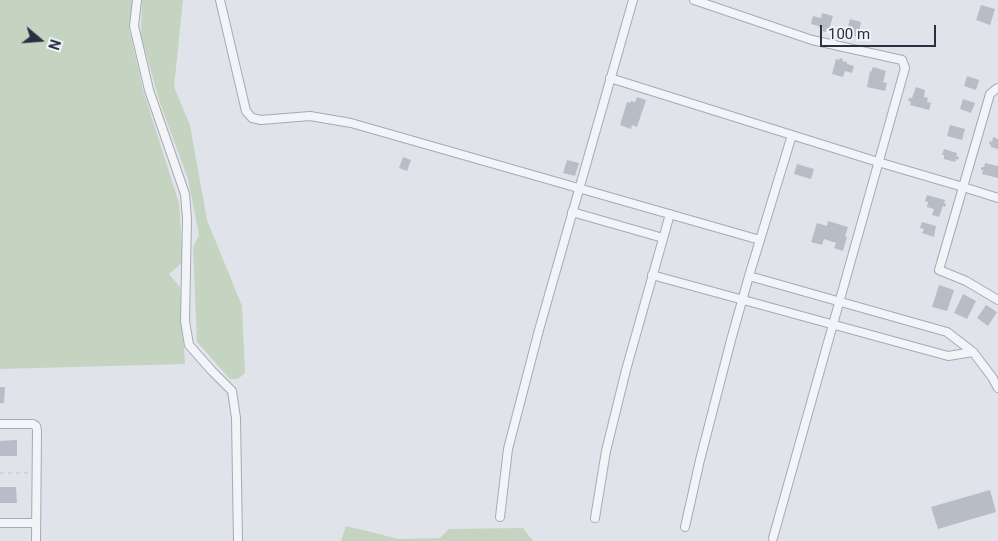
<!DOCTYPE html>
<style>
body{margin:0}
#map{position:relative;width:998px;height:541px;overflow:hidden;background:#e0e3e9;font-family:Roboto,sans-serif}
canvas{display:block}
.north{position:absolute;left:15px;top:15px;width:50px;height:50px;-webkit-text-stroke:4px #eff2f7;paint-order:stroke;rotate:108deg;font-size:14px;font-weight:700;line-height:20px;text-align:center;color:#283041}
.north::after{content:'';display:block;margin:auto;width:18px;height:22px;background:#283041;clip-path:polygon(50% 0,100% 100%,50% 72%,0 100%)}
.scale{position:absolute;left:820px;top:25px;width:116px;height:22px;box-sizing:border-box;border:2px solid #283041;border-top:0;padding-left:6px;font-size:15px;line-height:18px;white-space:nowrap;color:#283041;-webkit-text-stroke:4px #eff2f7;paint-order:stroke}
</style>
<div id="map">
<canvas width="998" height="541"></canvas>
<div class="north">N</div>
<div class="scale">100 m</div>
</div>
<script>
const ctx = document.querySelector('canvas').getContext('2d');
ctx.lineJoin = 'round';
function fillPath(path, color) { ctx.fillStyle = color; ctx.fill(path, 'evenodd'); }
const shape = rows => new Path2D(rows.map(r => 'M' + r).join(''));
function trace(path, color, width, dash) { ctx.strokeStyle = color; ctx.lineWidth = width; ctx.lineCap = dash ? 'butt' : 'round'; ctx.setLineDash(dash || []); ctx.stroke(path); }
fillPath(shape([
 [0,0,133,0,129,28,143,90,179,203,183,262,169,274,180,287,185,364,0,369],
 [142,0,183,0,174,87,190,125,207,220,242,306,245,373,238,379,230,379,197,342,193,247,199,235,188,179,160,103,141,36],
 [346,526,399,539,440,538,449,529,523,528,533,541,341,541]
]), '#c4d4c0');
fillPath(shape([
 [981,5,995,9,990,25,976,20],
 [822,13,833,16,829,30,826,29,826,32,822,31,823,28,818,27,819,26,811,24,813,16,821,18],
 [850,19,861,22,858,37,854,36,853,38,850,37,851,35,846,34],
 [840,58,843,59,842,61,847,62,847,64,854,66,852,73,845,71,843,77,832,74,836,59,839,60],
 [873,67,886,71,883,82,887,83,885,91,867,87,870,71,871,72],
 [967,76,979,80,976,90,964,86],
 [916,87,925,90,924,97,928,98,927,102,931,103,929,110,910,105,911,102,908,101,909,98,912,98],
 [637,97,646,100,637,127,632,125,631,129,620,125,627,102,630,103,631,101,635,102],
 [963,99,975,103,971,113,960,109],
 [950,125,965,129,962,140,947,136],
 [993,137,998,139,998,149,991,147,991,145,989,144,990,141,992,142],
 [944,149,957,153,956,156,959,157,958,160,956,159,955,162,944,159,944,155,942,155],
 [403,157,411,160,407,171,399,168],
 [567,160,579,163,575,176,563,173],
 [985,163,998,166,998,178,982,174,983,170,981,170,981,168,982,167,984,167],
 [797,164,814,169,811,179,794,174],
 [927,195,945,200,944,203,946,204,945,207,943,206,939,217,932,215,934,209,927,207,928,202,925,201],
 [828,221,848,227,845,236,847,237,843,251,834,248,836,243,824,239,822,245,811,242,817,223,827,226],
 [922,222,936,226,934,237,922,233,924,229,920,228],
 [939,285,954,290,947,311,932,307],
 [963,294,976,301,967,319,954,313],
 [986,305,997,312,988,326,977,318],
 [0,387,5,387,4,403,0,403],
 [17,440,17,456,0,456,0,441],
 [0,487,16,487,17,503,0,503],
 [990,490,996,512,938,529,931,507]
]), '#b7bcc6');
const minor = shape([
 [137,0,134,26,149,90,185,194,187,219,185,321,189,345,212,371,232,391,236,418,238,541],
 [220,0,246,111,252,118,261,120,310,116,351,123,760,240],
 [694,0,812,40,902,60,905,68,773,538],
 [610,78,878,162,963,187,998,198],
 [998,88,996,89,990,94,939,270,966,281,998,300],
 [572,212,663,238],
 [652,275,948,356,973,352],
 [749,276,947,332,973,352,992,377,998,388],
 [0,424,33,424,36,426,37,430,36,541],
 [500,517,508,449,539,330,633,0],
 [595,518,606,451,626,370,670,214],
 [0,523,36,523],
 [685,527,700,460,731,340,749,276,792,135]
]);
trace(minor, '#a5aab3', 10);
trace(shape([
 [0,473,29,473]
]), '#bec1c8', 1, [4, 4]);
trace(minor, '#f3f4f7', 8);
</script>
